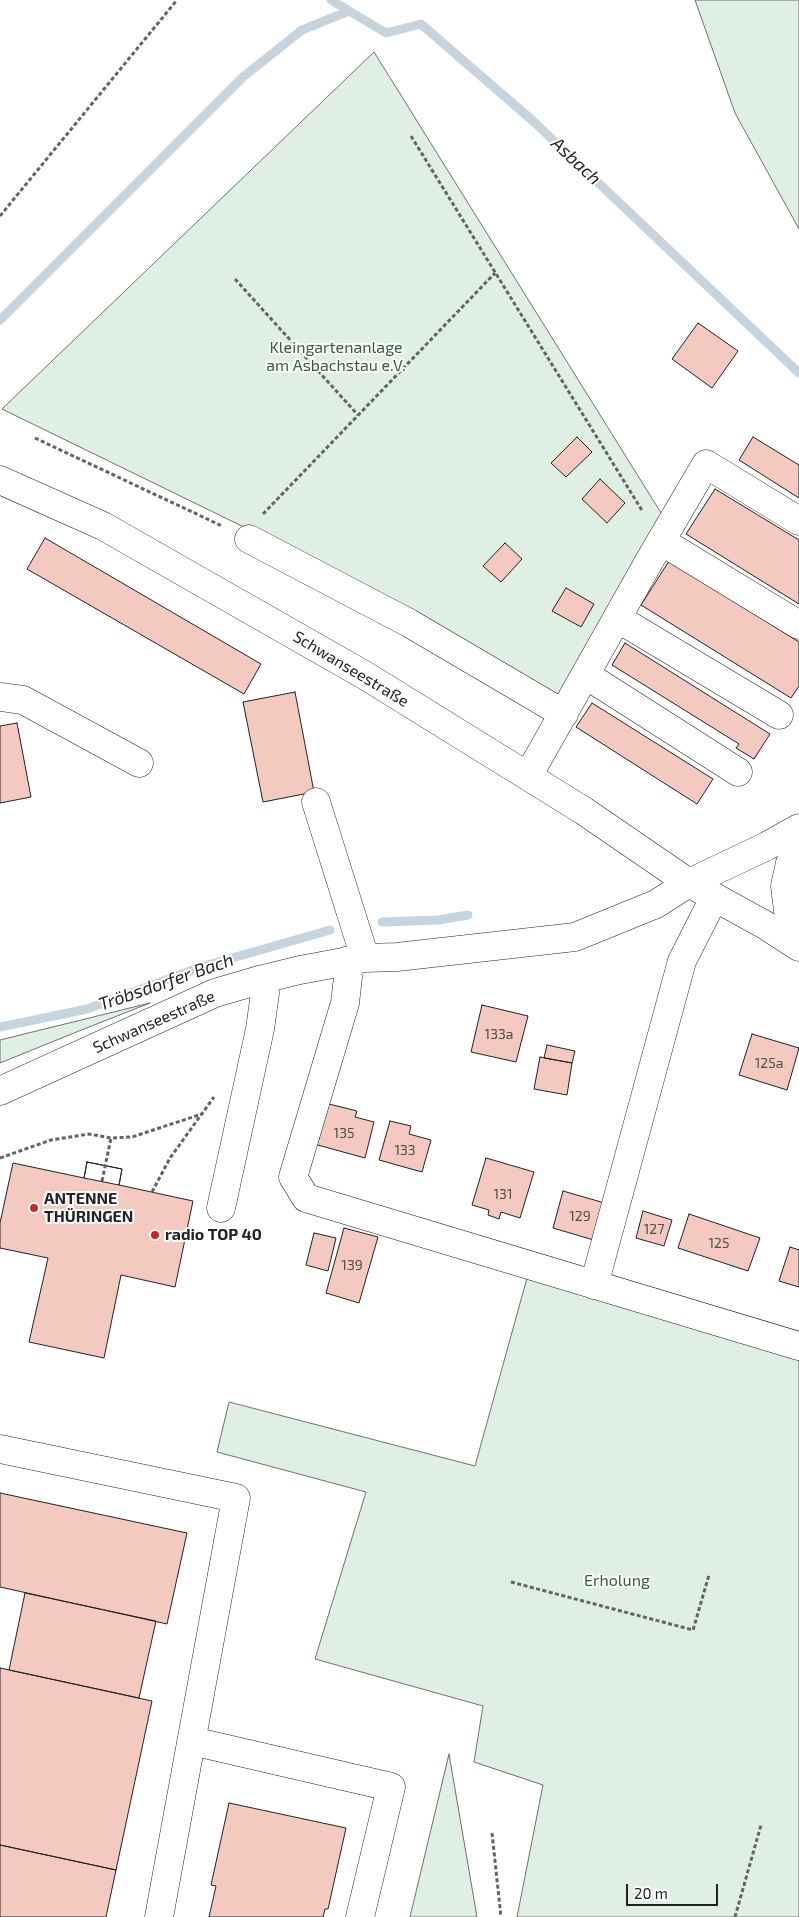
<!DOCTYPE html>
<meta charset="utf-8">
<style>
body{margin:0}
#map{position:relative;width:799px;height:1917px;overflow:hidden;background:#fff;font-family:"Exo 2",sans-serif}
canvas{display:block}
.scale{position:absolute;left:626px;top:1884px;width:92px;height:22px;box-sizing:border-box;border:2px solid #222;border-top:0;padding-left:6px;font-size:15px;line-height:18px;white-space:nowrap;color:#222;-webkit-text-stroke:4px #fff;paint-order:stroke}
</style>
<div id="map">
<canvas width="799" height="1917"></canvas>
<div class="scale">20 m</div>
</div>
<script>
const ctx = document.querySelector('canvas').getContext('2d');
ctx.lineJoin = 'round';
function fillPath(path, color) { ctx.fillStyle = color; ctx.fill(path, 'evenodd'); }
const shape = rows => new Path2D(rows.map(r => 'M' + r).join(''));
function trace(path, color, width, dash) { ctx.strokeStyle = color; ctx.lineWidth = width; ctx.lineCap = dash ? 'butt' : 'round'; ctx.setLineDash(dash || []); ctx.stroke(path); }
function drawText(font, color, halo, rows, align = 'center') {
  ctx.font = font + ' "Exo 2",sans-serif'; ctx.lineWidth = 4; ctx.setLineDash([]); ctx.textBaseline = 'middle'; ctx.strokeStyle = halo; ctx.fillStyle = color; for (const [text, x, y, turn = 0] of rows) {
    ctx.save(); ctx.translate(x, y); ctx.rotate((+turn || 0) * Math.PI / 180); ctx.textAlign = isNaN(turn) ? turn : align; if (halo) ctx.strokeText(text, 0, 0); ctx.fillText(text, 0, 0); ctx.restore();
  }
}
const green = shape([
 [695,0,799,0,799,229,735,113,695,0],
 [374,52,663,516,558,698,416,611,2,409,374,52],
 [150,1003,79,1031,0,1063,0,1040,150,1003],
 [527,1278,799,1356,799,1917,517,1917,543,1785,474,1762,483,1706,315,1659,366,1492,217,1452,229,1402,475,1466,527,1278],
 [449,1754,477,1917,410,1917,449,1754]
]);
fillPath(green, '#e0efe3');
trace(green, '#6f6f6f', 1);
trace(shape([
 [331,0,386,33,421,24,533,121,799,373],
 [0,320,243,77,302,30,349,11],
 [382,922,438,920,468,915],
 [0,1027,87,1009,201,967,330,930]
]), '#c7d3dd', 9);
const building = shape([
 [698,323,738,351,712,388,672,359,698,323],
 [577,437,592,452,566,477,551,463,577,437],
 [753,437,799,465,799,498,739,460,753,437],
 [600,479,625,503,607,523,582,499,600,479],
 [715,489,799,540,799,604,686,534,715,489],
 [45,538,261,664,244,694,27,569,45,538],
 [505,543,522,559,501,582,483,566,505,543],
 [669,561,799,642,799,686,791,698,641,605,669,561],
 [566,588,594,604,581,627,552,611,566,588],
 [625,643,770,734,754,759,736,748,739,744,612,665,625,643],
 [295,692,314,792,263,802,243,702,295,692],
 [592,703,713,779,697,804,576,727,592,703],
 [17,723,31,797,0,803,0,726,17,723],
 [482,1005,528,1016,516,1062,471,1052,482,1005],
 [752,1034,799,1048,787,1090,739,1075,752,1034],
 [547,1045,575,1051,572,1063,544,1058,547,1045],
 [540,1057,572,1063,567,1095,534,1089,540,1057],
 [325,1103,357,1111,355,1117,374,1122,365,1158,314,1144,325,1103],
 [390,1121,411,1126,409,1134,431,1140,422,1172,379,1160,390,1121],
 [486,1158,534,1172,520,1218,501,1212,499,1219,488,1215,489,1210,472,1205,486,1158],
 [87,1162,122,1169,119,1185,193,1201,175,1287,121,1275,104,1358,29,1342,48,1258,0,1248,0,1223,13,1163,84,1178,87,1162],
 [87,1162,122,1169,119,1185,84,1178,87,1162],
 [563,1191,608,1204,597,1241,553,1228,563,1191],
 [643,1211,672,1220,664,1246,636,1238,643,1211],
 [689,1214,760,1238,748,1271,678,1248,689,1214],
 [344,1228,378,1237,359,1303,326,1293,344,1228],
 [314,1233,336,1238,328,1271,306,1265,314,1233],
 [790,1247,799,1250,799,1287,779,1281,790,1247],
 [0,1493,187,1533,167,1624,0,1587,0,1493],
 [25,1593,156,1621,139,1698,9,1670,25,1593],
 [0,1668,152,1701,116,1870,0,1845,0,1668],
 [229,1803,346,1828,328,1909,325,1909,323,1917,209,1917,216,1886,211,1885,229,1803],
 [0,1845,116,1870,106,1917,0,1917,0,1845]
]);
fillPath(building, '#f3c9c0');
trace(building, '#222', 1);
const minor = shape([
 [0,480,103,526,366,676,584,811,689,883,765,925,799,947],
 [249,539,409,623,564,714],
 [661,541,799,625],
 [617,618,779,715],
 [586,675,738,772],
 [0,697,23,700,139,763],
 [528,776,651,558,706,464,799,521],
 [316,802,365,958],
 [799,850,790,863,785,886,788,911,799,927],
 [346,961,348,977,345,1003,293,1177,306,1198,799,1346],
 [0,1091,215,993,263,979,300,970,365,958,397,957,575,937,656,904,689,883,767,846,799,828],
 [221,1208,260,1029,265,993,263,979],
 [594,1285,682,961,714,898],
 [0,1449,236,1498,159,1917],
 [192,1741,391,1787,360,1917]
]);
trace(minor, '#222', 29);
trace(shape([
 [411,136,643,512],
 [0,216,177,0],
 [235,279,358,415],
 [35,438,222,526],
 [263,514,495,273],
 [0,1158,51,1140,89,1134,111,1138,132,1137,202,1114],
 [102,1181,111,1138],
 [152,1192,170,1158,214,1097],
 [511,1582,693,1630,709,1575],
 [492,1833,501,1917],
 [735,1917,761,1825]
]), '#646464', 3, [4, 2.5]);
trace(minor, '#fff', 28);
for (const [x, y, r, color] of [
 [34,1208,5,"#c62828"],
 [155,1235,5,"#c62828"]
]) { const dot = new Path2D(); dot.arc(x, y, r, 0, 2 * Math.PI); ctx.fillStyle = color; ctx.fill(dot); trace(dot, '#fff', 2); }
drawText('14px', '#564c4a', null, [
 ["133a",499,1034],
 ["125a",769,1063],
 ["135",344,1133],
 ["133",405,1150],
 ["131",503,1194],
 ["129",580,1216],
 ["127",654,1229],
 ["125",719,1243],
 ["139",352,1265]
]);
drawText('16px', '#2f5e38', '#fff', [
 ["Kleingartenanlage",336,348],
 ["am Asbachstau e.V.",336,366],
 ["Erholung",617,1581]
]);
drawText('16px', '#222', '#fff', [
 ["Schwanseestraße",351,669,31],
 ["Schwanseestraße",154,1022,-24]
]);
drawText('bold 16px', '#222', '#fff', [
 ["ANTENNE",44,1199],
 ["THÜRINGEN",44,1217],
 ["radio TOP 40",165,1235]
], 'left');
drawText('italic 18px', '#222', '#fff', [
 ["Asbach",576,161,43],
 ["Tröbsdorfer Bach",166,982,-19]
]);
</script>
